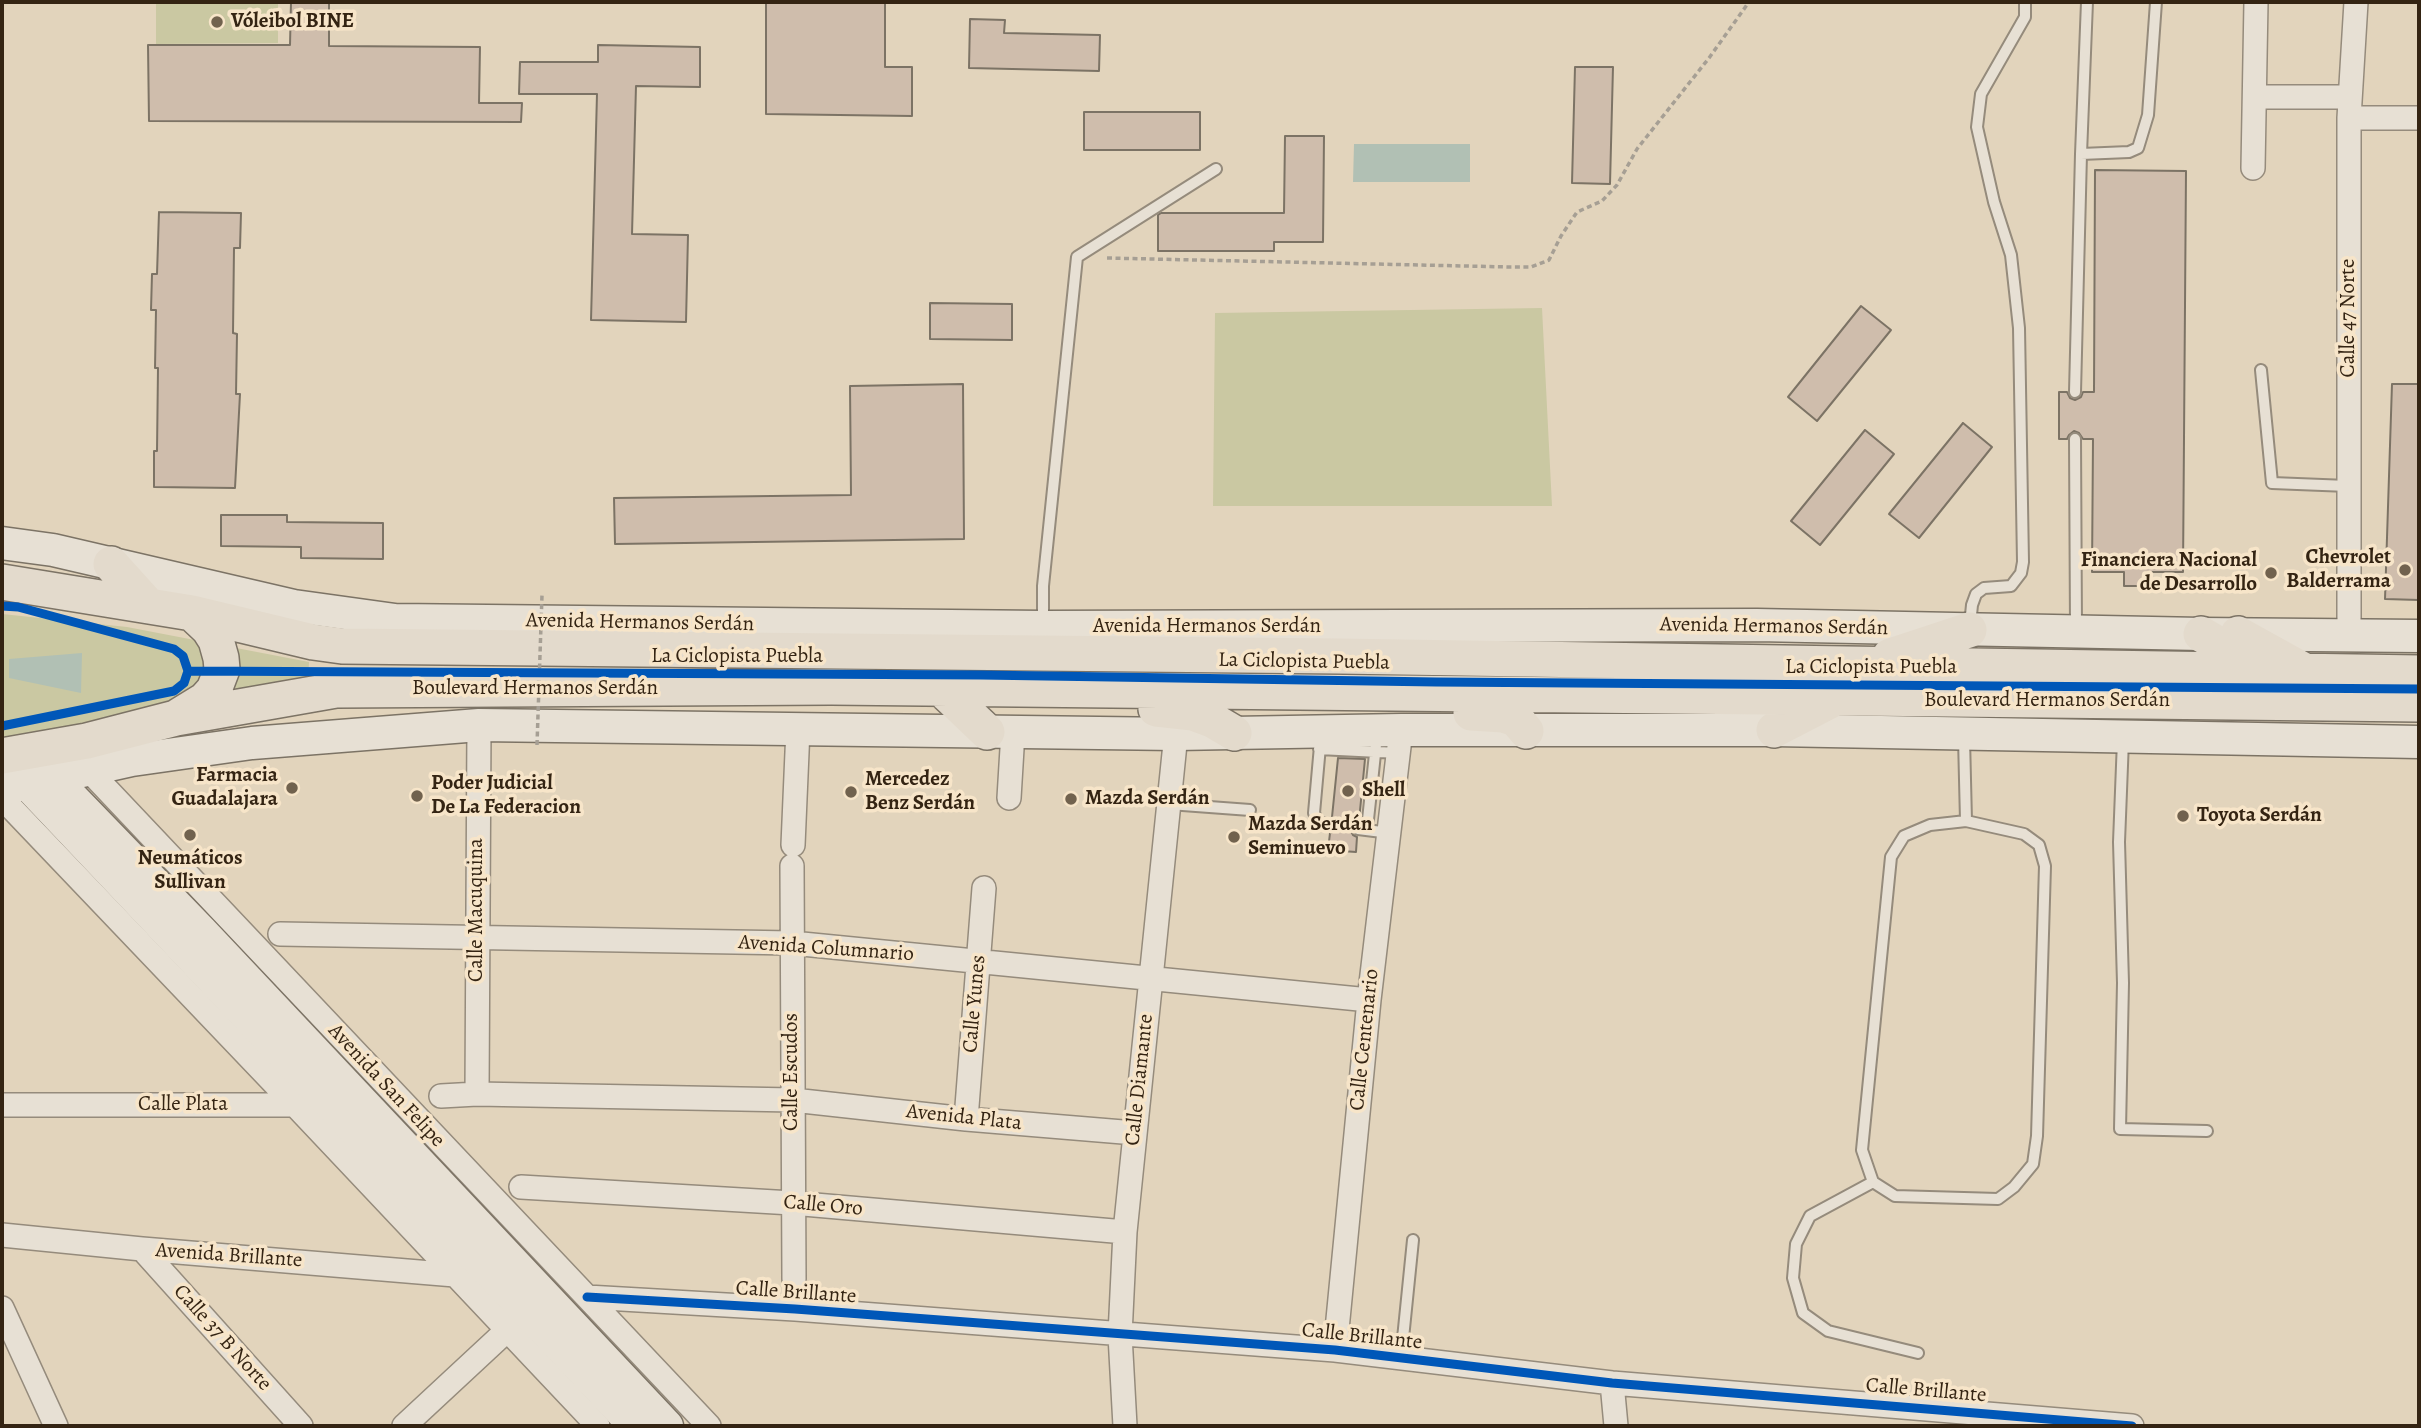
<!DOCTYPE html>
<meta charset="utf-8">
<style>
body{margin:0}
#map{position:relative;width:2421px;height:1428px;overflow:hidden;background:#e2d4bc;font-family:Alegreya,serif}
canvas{display:block}
.frame{position:absolute;inset:0;border:4px solid #342413;pointer-events:none}
</style>
<div id="map">
<canvas width="2421" height="1428"></canvas>
<div class="frame"></div>
</div>
<script>
const ctx = document.querySelector('canvas').getContext('2d');
ctx.lineJoin = 'round';
function fillPath(path, color) { ctx.fillStyle = color; ctx.fill(path, 'evenodd'); }
const shape = rows => new Path2D(rows.map(r => 'M' + r).join(''));
function trace(path, color, width, dash) { ctx.strokeStyle = color; ctx.lineWidth = width; ctx.lineCap = dash ? 'butt' : 'round'; ctx.setLineDash(dash || []); ctx.stroke(path); }
function drawText(font, color, halo, rows, align = 'center') {
  ctx.font = font + ' Alegreya,serif'; ctx.lineWidth = 7; ctx.setLineDash([]); ctx.textBaseline = 'middle'; ctx.strokeStyle = halo; ctx.fillStyle = color; for (const [text, x, y, turn = 0] of rows) {
    ctx.save(); ctx.translate(x, y); ctx.rotate((+turn || 0) * Math.PI / 180); ctx.textAlign = isNaN(turn) ? turn : align; if (halo) ctx.strokeText(text, 0, 0); ctx.fillText(text, 0, 0); ctx.restore();
  }
}
fillPath(shape([
 [156,2,278,2,278,43,156,44],
 [1542,308,1552,506,1213,506,1215,313],
 [2,614,127,627,309,662,308,683,2,739]
]), '#cac8a2');
fillPath(shape([
 [1354,144,1470,144,1470,182,1353,182],
 [82,653,81,693,9,678,9,659]
]), '#b1c0b4');
const building = shape([
 [291,2,329,2,329,46,480,47,479,103,522,103,521,122,149,121,148,45,290,45,291,2],
 [766,2,885,2,885,67,912,67,912,116,766,114,766,2],
 [970,19,1005,20,1004,33,1100,35,1099,71,969,68,970,19],
 [598,45,700,47,700,87,636,86,632,234,688,235,686,322,591,320,597,94,519,94,520,62,598,62,598,45],
 [1575,67,1613,67,1610,184,1572,183,1575,67],
 [1084,112,1200,112,1200,150,1084,150,1084,112],
 [1285,136,1324,136,1323,242,1274,242,1274,251,1158,251,1158,215,1161,213,1284,213,1285,136],
 [2095,170,2186,171,2183,572,2148,572,2148,586,2124,586,2124,572,2092,572,2093,439,2083,439,2079,433,2074,431,2069,435,2067,439,2059,439,2059,392,2067,392,2070,398,2075,400,2081,397,2083,392,2094,392,2095,170],
 [159,212,241,213,240,248,234,248,233,333,237,334,236,394,240,394,235,488,154,487,154,451,157,451,158,368,155,368,156,310,151,310,152,274,157,274,159,212],
 [930,303,1012,304,1012,340,930,339,930,303],
 [1861,306,1891,330,1817,421,1788,397,1861,306],
 [963,384,964,539,615,544,614,498,851,495,850,386,963,384],
 [2392,384,2419,384,2419,600,2385,599,2392,384],
 [1963,423,1992,447,1919,538,1889,514,1963,423],
 [1865,430,1894,454,1820,545,1791,521,1865,430],
 [221,515,287,515,287,522,383,523,383,559,301,558,301,547,221,546,221,515],
 [1338,758,1365,759,1359,821,1352,824,1350,829,1353,835,1357,837,1356,852,1328,850,1330,833,1336,831,1339,826,1337,820,1332,817,1338,758]
]);
fillPath(building, '#cfbdac');
trace(building, '#7c7365', 2);
const lane = shape([
 [2087,2,2081,154,2129,152,2138,148,2148,115,2156,2],
 [2261,370,2272,483,2348,486],
 [2075,392,2081,154],
 [2075,439,2076,629],
 [1043,625,1043,586,1077,257,1216,169],
 [1970,625,1972,605,1976,594,1984,588,2011,586,2021,573,2023,562,2019,328,2011,255,1994,202,1977,127,1981,94,2025,17,2025,2],
 [1321,735,1314,813,1318,822,1331,825],
 [1964,738,1966,821],
 [2123,740,2119,842,2123,983,2120,1129,2207,1131],
 [1319,749,1399,753],
 [1169,804,1250,810],
 [1966,821,2024,834,2039,845,2045,866,2037,1136,2033,1164,2014,1187,1998,1199,1895,1196,1873,1182,1862,1150,1891,857,1904,836,1930,825,1966,821],
 [1358,829,1390,833],
 [1367,829,1377,735],
 [1873,1182,1810,1216,1796,1244,1793,1278,1803,1313,1828,1331,1918,1353],
 [1401,1358,1413,1240]
]);
const street = shape([
 [2256,97,2349,97],
 [2349,118,2419,118],
 [2253,168,2256,2],
 [2349,634,2349,118,2356,2],
 [81,762,709,1426],
 [2,798,295,1105,598,1426],
 [1009,798,1013,732],
 [793,845,798,729],
 [792,866,794,1279],
 [280,934,792,943,1369,1000],
 [477,1094,479,725],
 [441,1096,477,1094,793,1100,966,1119,1135,1133],
 [2,1105,303,1105],
 [966,1119,984,888],
 [521,1187,792,1203,1125,1232],
 [2,1235,142,1249,455,1275],
 [142,1249,301,1426],
 [587,1297,795,1309,1335,1350,1612,1383,2132,1426],
 [2,1308,56,1426],
 [1335,1350,1369,1000,1401,730],
 [1612,1383,1616,1426],
 [404,1426,517,1321],
 [1125,1426,1120,1335,1125,1232,1176,734]
]);
const secondary = shape([
 [2,543,53,550,294,606,395,620,1043,627,1757,625,2201,634,2419,636],
 [43,765,53,778,202,932,667,1426],
 [15,771,635,1426],
 [2,789,132,760,252,743,479,725,1176,734,1401,730,1774,730,2419,742]
]);
const primary = shape([
 [111,564,148,605],
 [2,582,192,613,313,642,342,646,1338,656,2419,673],
 [2201,634,2256,666],
 [2238,634,2303,670],
 [1890,656,1969,630],
 [942,689,987,732],
 [1156,709,1193,713,1212,720,1234,733],
 [1471,713,1503,715,1516,719,1526,731],
 [179,716,205,700,214,690,222,669,221,658,216,640,209,629,192,613],
 [1774,730,1830,701],
 [2,756,87,741,176,718,336,690,831,687,2419,704]
]);
trace(lane, '#958b7c', 14);
trace(street, '#958b7c', 26);
trace(secondary, '#7c7365', 35);
trace(primary, '#7c7365', 38);
trace(shape([
 [1107,258,1509,267,1531,267,1549,260,1561,236,1577,212,1602,201,1617,185,1637,149,1709,58,1749,2]
]), '#a69f94', 3.5, [5, 3.5]);
trace(lane, '#e7e0d4', 10);
trace(street, '#e7e0d4', 23);
trace(secondary, '#e7e0d4', 32);
trace(primary, '#e3dacc', 35);
trace(shape([
 [537,745,542,595]
]), '#a69f94', 3.5, [5, 3.5]);
trace(shape([
 [2,606,18,607,174,649,183,656,188,671,184,683,174,691,2,726],
 [188,671,981,675,1436,682,2419,689],
 [587,1297,795,1309,1335,1350,1612,1383,2132,1426]
]), '#0057b8', 9);
for (const [x, y, r, color] of [
 [217,22,7,"#71624e"],
 [2405,570,7,"#71624e"],
 [2271,573,7,"#71624e"],
 [292,788,7,"#71624e"],
 [1348,791,7,"#71624e"],
 [851,792,7,"#71624e"],
 [417,796,7,"#71624e"],
 [1071,799,7,"#71624e"],
 [2183,816,7,"#71624e"],
 [190,835,7,"#71624e"],
 [1234,837,7,"#71624e"]
]) { const dot = new Path2D(); dot.arc(x, y, r, 0, 2 * Math.PI); ctx.fillStyle = color; ctx.fill(dot); trace(dot, '#f7e5c9', 2.5); }
drawText('bold 21px', '#342413', '#f7e5c9', [
 ["Vóleibol BINE",231,22],
 ["Chevrolet",2391,558,"right"],
 ["Balderrama",2391,582,"right"],
 ["Financiera Nacional",2257,561,"right"],
 ["de Desarrollo",2257,585,"right"],
 ["Farmacia",278,776,"right"],
 ["Guadalajara",278,800,"right"],
 ["Mercedez",865,780],
 ["Benz Serdán",865,804],
 ["Poder Judicial",431,784],
 ["De La Federacion",431,808],
 ["Shell",1362,791],
 ["Mazda Serdán",1085,799],
 ["Toyota Serdán",2197,816],
 ["Mazda Serdán",1248,825],
 ["Seminuevo",1248,849],
 ["Neumáticos",190,859,"center"],
 ["Sullivan",190,883,"center"]
], 'left');
drawText('21px', '#342413', '#f7e5c9', [
 ["Calle 47 Norte",2349,318,-90],
 ["Avenida Hermanos Serdán",640,623,1],
 ["Avenida Hermanos Serdán",1207,627],
 ["Avenida Hermanos Serdán",1774,627,1],
 ["La Ciclopista Puebla",737,657],
 ["La Ciclopista Puebla",1304,662,1],
 ["La Ciclopista Puebla",1871,668],
 ["Boulevard Hermanos Serdán",535,689],
 ["Boulevard Hermanos Serdán",2047,701],
 ["Calle Macuquina",477,910,-90],
 ["Avenida Columnario",826,949,4],
 ["Calle Yunes",975,1004,-85],
 ["Calle Centenario",1365,1040,-84],
 ["Calle Escudos",792,1072,-90],
 ["Calle Diamante",1140,1080,-84],
 ["Avenida San Felipe",386,1086,47],
 ["Calle Plata",183,1105],
 ["Avenida Plata",964,1118,6],
 ["Calle Oro",823,1206,5],
 ["Avenida Brillante",229,1256,4],
 ["Calle Brillante",796,1293,4],
 ["Calle Brillante",1362,1337,6],
 ["Calle 37 B Norte",222,1338,48],
 ["Calle Brillante",1926,1391,5]
]);
</script>
